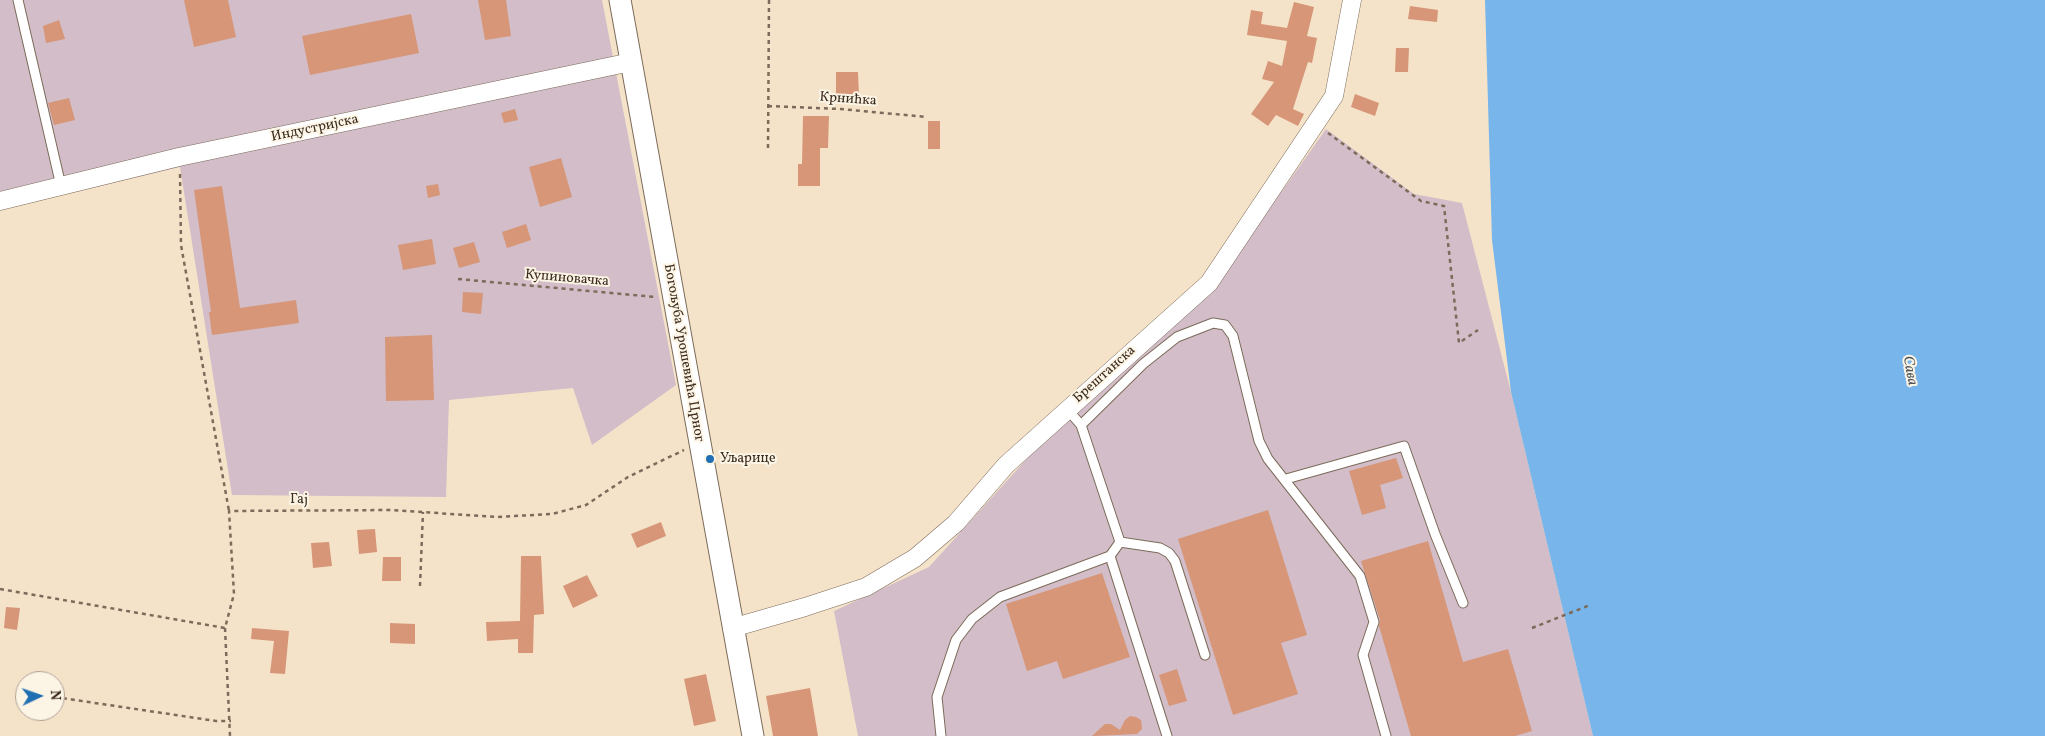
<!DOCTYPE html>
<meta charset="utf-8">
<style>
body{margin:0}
#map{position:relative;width:2045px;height:736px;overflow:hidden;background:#f5e3c9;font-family:Vollkorn,serif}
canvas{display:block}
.north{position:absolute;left:15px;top:671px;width:50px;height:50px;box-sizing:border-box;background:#fcf5e5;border:1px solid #afa495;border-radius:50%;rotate:87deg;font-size:14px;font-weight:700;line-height:20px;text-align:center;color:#3b2a1e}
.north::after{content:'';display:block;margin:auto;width:18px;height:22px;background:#1f6fb2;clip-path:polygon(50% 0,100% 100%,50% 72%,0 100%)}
</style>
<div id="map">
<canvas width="2045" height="736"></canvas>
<div class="north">N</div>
</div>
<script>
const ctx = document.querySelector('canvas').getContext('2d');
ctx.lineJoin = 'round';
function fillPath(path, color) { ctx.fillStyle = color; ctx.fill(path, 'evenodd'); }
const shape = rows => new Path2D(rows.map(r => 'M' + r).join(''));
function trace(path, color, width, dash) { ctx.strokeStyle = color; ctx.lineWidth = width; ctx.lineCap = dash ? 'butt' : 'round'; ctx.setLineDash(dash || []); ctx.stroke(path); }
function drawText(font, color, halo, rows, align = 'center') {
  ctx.font = font + ' Vollkorn,serif'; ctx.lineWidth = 4; ctx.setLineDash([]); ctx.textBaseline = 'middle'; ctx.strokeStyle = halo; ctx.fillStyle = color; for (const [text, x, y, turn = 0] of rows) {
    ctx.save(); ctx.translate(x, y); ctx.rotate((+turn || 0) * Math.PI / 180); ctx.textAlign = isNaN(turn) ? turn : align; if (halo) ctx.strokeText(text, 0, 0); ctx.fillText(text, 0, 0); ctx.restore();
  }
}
fillPath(shape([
 [0,0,602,0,676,385,592,445,573,388,449,400,446,497,232,495,180,167,0,210],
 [1326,129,1414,194,1462,203,1511,392,1593,736,858,736,834,611,929,567,1041,443,1253,232]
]), '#d2bdc8');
fillPath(shape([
 [1485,0,2045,0,2045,736,1593,736,1511,392,1492,240]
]), '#77b5ea');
fillPath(shape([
 [184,0,228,0,236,37,194,47],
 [478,0,506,0,511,36,485,40],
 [1294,2,1314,7,1307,36,1317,38,1312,63,1308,62,1293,109,1304,114,1298,126,1276,115,1268,126,1251,114,1274,82,1262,79,1268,61,1282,66,1287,41,1247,35,1251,10,1263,12,1261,24,1287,28],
 [1410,6,1438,10,1437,22,1408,19],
 [411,14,419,53,310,75,302,36],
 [59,20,65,39,46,43,43,26],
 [1396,48,1409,48,1408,72,1395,72],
 [836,72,858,72,859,95,836,96],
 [1355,94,1379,103,1375,116,1351,107],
 [69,98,75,120,54,125,48,103],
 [515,109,518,120,504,123,501,113],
 [803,116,829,116,828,148,820,148,820,186,798,186,798,164,802,164],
 [928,121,940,121,940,149,928,149],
 [561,158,572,197,540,207,529,167],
 [438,184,440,195,428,198,426,186],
 [222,186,240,308,296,300,299,323,212,335,209,312,211,312,194,190],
 [526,224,531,240,507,248,502,232],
 [432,239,436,264,403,270,398,245],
 [474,242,480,262,459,268,453,248],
 [463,292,483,293,481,314,462,312],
 [432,335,434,400,386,401,385,337],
 [1396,458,1403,478,1380,485,1386,508,1362,515,1349,471],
 [1268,510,1307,635,1281,643,1298,694,1233,715,1178,539],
 [661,522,666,536,637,548,631,534],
 [375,529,377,552,359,554,357,530],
 [1428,541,1463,662,1508,649,1532,731,1515,736,1411,736,1379,626,1380,620,1361,561],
 [329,542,332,566,313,568,311,543],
 [521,556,541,556,544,614,534,615,533,653,518,653,518,639,487,641,486,622,520,621],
 [383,557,401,557,401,581,382,581],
 [1102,573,1130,657,1063,679,1057,661,1027,671,1006,604],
 [587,575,598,596,573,608,563,586],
 [6,607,20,608,17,630,4,628],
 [390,623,415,624,415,644,390,643],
 [252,628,289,631,285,674,270,673,274,641,251,639],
 [1177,669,1187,701,1169,706,1159,675],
 [706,674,716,721,694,726,684,679],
 [810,688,818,736,773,736,766,696],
 [1130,716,1136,717,1141,720,1142,729,1137,734,1092,736,1105,724,1111,724,1120,730,1125,720]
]), '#d69677');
const service = shape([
 [18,0,61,186],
 [1067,409,1081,425,1120,542,1110,556,1167,736],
 [1081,425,1143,364,1177,337,1213,323,1225,325,1233,336,1259,441,1268,459,1360,576,1374,622,1363,655,1386,736],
 [1286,479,1404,446,1435,534,1463,603],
 [1120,542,1160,548,1169,553,1175,561,1205,655],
 [941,736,937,697,956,640,972,619,1000,597,1110,556]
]);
const minor = shape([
 [0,201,179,157,631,62],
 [732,628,805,607,866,587,915,558,956,523,1006,465,1209,283,1334,96,1352,0]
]);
const tertiary = shape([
 [620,0,753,736]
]);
trace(service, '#7c6b5a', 11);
trace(minor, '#7c6b5a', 19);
trace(tertiary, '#7c6b5a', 23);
trace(shape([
 [768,106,840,109,927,117],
 [1328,133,1421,201,1444,206,1459,343,1478,330],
 [768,148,769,0],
 [180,174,181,245,229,511],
 [458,279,655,297],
 [420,586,423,512],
 [0,589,225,628,234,594,229,511,392,510,496,517,552,514,586,505,628,477,684,450],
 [225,628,230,736],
 [1532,628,1590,605],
 [55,697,216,721,231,721]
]), '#7c6b5a', 2.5, [4, 4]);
trace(service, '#fff', 9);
trace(minor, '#fff', 18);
trace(tertiary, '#fff', 21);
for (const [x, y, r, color] of [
 [710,459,5,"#1f6fb2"]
]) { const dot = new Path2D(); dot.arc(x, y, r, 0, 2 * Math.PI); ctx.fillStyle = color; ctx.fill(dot); trace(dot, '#fcf5e5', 2); }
drawText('14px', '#3b2a1e', '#fcf5e5', [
 ["Крнићка",848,100,4],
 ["Индустријска",315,129,-12],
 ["Купиновачка",567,279,5],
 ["Богољуба Урошевића Црног",683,353,80],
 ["Брештанска",1105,375,-42],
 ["Гај",299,500]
]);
drawText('14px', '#3b2a1e', '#fcf5e5', [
 ["Уљарице",720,459]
], 'left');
drawText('italic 15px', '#4d545b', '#fcf5e5', [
 ["Сава",1909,371,80]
]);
</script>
